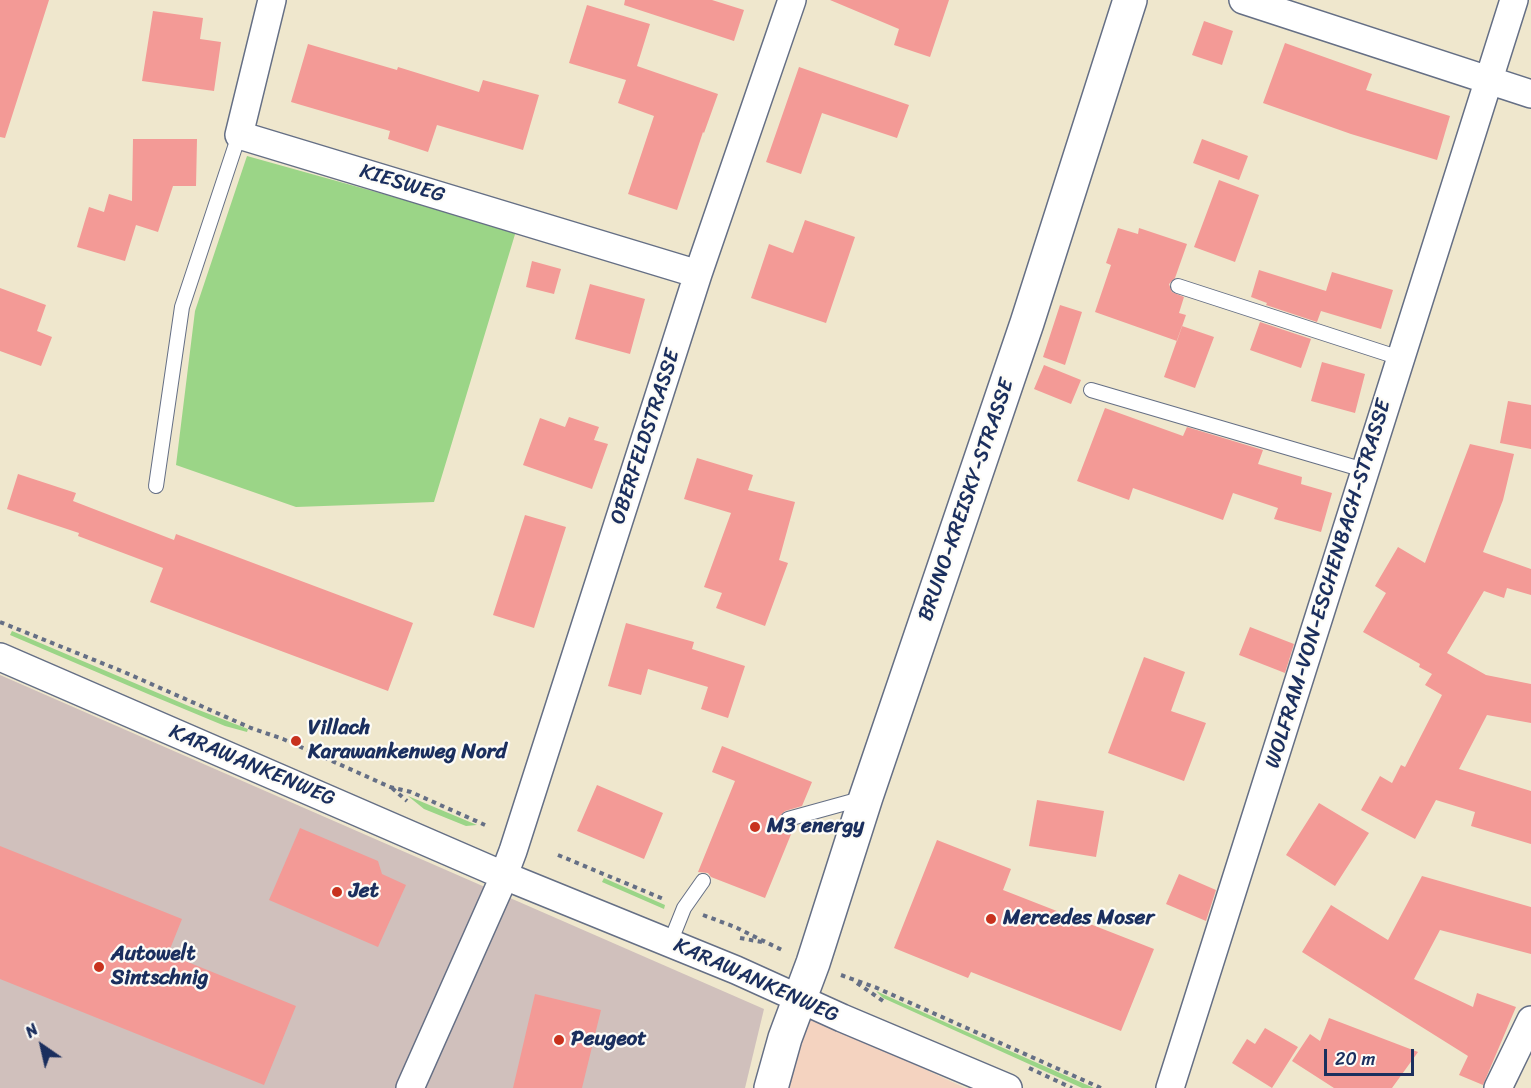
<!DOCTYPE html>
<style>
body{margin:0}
#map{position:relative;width:1531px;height:1088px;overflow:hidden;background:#efe7cd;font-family:Sriracha,sans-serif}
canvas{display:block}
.north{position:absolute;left:12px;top:1016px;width:60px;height:60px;-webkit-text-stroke:4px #fdfcf7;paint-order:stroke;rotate:326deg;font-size:16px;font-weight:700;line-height:24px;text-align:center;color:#1b2f5e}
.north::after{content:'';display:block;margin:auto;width:21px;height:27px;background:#1b2f5e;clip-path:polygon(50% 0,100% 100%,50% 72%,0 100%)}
.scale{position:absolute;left:1324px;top:1049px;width:90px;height:27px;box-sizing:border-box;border:3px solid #1b2f5e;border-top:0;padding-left:8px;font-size:18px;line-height:21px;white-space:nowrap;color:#1b2f5e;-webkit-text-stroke:4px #fdfcf7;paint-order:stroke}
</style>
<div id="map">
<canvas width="1531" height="1088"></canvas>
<div class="north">N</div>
<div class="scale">20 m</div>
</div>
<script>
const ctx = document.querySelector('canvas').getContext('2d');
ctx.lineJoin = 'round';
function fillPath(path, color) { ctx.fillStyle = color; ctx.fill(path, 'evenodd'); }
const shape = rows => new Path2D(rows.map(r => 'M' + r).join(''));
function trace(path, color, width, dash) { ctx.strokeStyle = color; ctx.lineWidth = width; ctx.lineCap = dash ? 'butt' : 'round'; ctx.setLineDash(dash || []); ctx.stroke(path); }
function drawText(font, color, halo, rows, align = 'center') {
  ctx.font = font + ' Sriracha,sans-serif'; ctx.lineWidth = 4.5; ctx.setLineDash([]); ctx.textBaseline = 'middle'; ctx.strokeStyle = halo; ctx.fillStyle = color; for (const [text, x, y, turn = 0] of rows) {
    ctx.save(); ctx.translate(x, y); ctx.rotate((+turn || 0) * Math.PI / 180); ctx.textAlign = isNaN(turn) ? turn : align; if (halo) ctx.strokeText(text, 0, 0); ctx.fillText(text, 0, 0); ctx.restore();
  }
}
fillPath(shape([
 [792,1007,965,1088,770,1088]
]), '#f4d3c0');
fillPath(shape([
 [0,675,764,1009,745,1088,0,1088]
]), '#d0c0bc');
fillPath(shape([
 [247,156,516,231,434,502,296,507,176,465,195,311],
 [12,631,191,707,248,729,247,732,225,726,148,694,10,635],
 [408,796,477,825,466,826,424,809],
 [604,878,665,905,664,909,602,882],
 [876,991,958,1028,1094,1088,1082,1088,883,998]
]), '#9bd587');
fillPath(shape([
 [0,0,49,0,5,138,0,137],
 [625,0,712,0,744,10,734,41,624,5],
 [830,0,949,0,930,57,894,45,899,29],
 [587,5,650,24,637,66,718,94,704,133,703,132,677,210,628,194,654,116,618,103,626,80,569,63],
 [153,11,203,18,200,39,221,42,214,91,142,81],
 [1204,21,1233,31,1222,65,1192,55],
 [1285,43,1372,74,1366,90,1450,116,1437,160,1351,134,1263,103],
 [308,44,397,70,398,67,479,92,483,80,539,95,523,150,437,125,428,152,388,139,390,131,291,102],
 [799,67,909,105,897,138,822,113,801,174,766,162],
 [133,139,197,139,196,186,173,186,158,232,136,225,125,261,77,247,89,207,104,212,109,194,132,201],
 [1202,139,1248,156,1239,180,1193,163],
 [1219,180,1259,195,1235,262,1194,247],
 [805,220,855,237,826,323,751,298,769,244,793,253],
 [1118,228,1138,234,1139,228,1187,244,1175,278,1169,284,1172,292,1184,297,1179,313,1186,315,1177,341,1095,312,1111,265,1106,263],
 [532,261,561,269,554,294,526,287],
 [1259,270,1326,291,1332,272,1393,290,1381,329,1321,311,1317,322,1266,305,1267,303,1251,297],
 [590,284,645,299,630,354,575,339],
 [0,288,46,305,37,331,52,337,41,366,0,351],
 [1060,305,1082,312,1065,365,1043,357],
 [1260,322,1311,339,1301,368,1250,350],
 [1182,326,1214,337,1195,388,1164,377],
 [1322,362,1365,374,1355,413,1311,401],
 [1044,365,1081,380,1071,404,1034,389],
 [1508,401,1531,405,1531,449,1500,443],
 [1105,408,1183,436,1187,427,1263,450,1258,464,1302,477,1301,484,1332,493,1321,532,1274,519,1278,508,1233,493,1223,520,1133,488,1129,500,1077,481],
 [569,417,599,427,594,440,608,444,592,489,523,465,540,418,565,427],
 [1470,444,1514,454,1503,500,1483,552,1531,569,1531,595,1507,588,1504,598,1484,591,1447,653,1486,675,1531,684,1531,723,1487,715,1459,769,1531,791,1531,844,1471,826,1475,812,1436,800,1415,839,1361,810,1380,776,1392,783,1401,765,1405,767,1442,695,1425,685,1432,674,1419,667,1420,664,1363,632,1386,593,1375,586,1398,547,1425,563],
 [697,458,753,475,748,490,795,502,779,560,788,563,765,626,716,608,722,593,704,587,731,513,684,499],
 [18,474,76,493,73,501,174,540,176,534,413,623,388,691,150,602,163,568,78,536,79,533,7,509],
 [525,515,566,527,534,628,493,615],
 [626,623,694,642,692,649,745,666,728,718,701,709,708,687,648,669,641,695,608,686],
 [1250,627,1294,644,1285,673,1239,655],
 [1144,657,1185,672,1171,711,1206,723,1184,781,1108,753],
 [722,746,812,782,802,806,785,811,780,816,782,826,786,828,794,827,765,898,711,877,708,873,698,872,735,781,712,772],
 [597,785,663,813,644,859,577,831],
 [1037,800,1104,811,1096,857,1029,846],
 [1319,803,1369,833,1335,886,1286,855],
 [300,828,378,861,382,874,406,885,378,947,269,900],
 [937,840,1011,869,1003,890,1154,949,1121,1031,971,972,968,978,894,948],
 [0,846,182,919,168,954,296,1006,264,1085,0,979],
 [1179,874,1216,890,1206,921,1166,904],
 [1422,876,1531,907,1531,954,1440,930,1414,979,1473,1007,1477,993,1516,1007,1483,1085,1459,1075,1468,1056,1302,952,1331,905,1388,940],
 [535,994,601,1010,582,1088,513,1088],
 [1329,1018,1418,1052,1392,1088,1334,1088,1292,1061,1310,1034,1320,1041],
 [1265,1028,1298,1047,1272,1088,1232,1063,1247,1039,1255,1044]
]), '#f39a96');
const service = shape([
 [1178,286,1400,358],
 [1091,390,1364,470],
 [156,486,182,307,239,135],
 [788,819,864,798],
 [670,943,684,908,703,881]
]);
const minor = shape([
 [272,0,239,135,698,274],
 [1243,0,1531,94],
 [0,657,505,876,736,970,842,1018,1008,1088],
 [410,1088,499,888,513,851,698,274,792,0],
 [1170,1088,1514,0],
 [1498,1088,1531,1020]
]);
const tertiary = shape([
 [771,1088,785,1038,813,963,866,797,1027,323,1130,0]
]);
trace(service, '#656f85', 16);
trace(minor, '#656f85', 30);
trace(tertiary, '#656f85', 36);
trace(shape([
 [0,622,124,672,251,728,283,739,390,787,411,792,485,825],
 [392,788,407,801],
 [558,855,666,900],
 [703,915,735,927,784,951],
 [740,938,762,942],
 [841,975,877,988,1101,1088],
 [857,983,886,1003],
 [1029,1068,1072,1088]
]), '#656f85', 4, [4.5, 4.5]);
trace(service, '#fff', 14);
trace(minor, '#fff', 27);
trace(tertiary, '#fff', 33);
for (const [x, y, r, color] of [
 [296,741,6,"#c8321e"],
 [755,827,6,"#c8321e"],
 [337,892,6,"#c8321e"],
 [991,919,6,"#c8321e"],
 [99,967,6,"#c8321e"],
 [559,1040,6,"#c8321e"]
]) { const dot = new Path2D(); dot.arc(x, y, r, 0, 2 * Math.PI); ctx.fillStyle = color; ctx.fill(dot); trace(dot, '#fdfcf7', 2); }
drawText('21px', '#1b2f5e', '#fdfcf7', [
 ["KIESWEG",402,184,17],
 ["OBERFELDSTRASSE",646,437,-72],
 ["BRUNO-KREISKY-STRASSE",967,500,-71],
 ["WOLFRAM-VON-ESCHENBACH-STRASSE",1329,584,-73],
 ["KARAWANKENWEG",252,766,23],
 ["KARAWANKENWEG",756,981,24]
]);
drawText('bold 21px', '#1b2f5e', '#fdfcf7', [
 ["Villach",308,729],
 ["Karawankenweg Nord",308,753],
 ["M3 energy",767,827],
 ["Jet",349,892],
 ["Mercedes Moser",1003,919],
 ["Autowelt",111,955],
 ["Sintschnig",111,979],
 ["Peugeot",571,1040]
], 'left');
</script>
